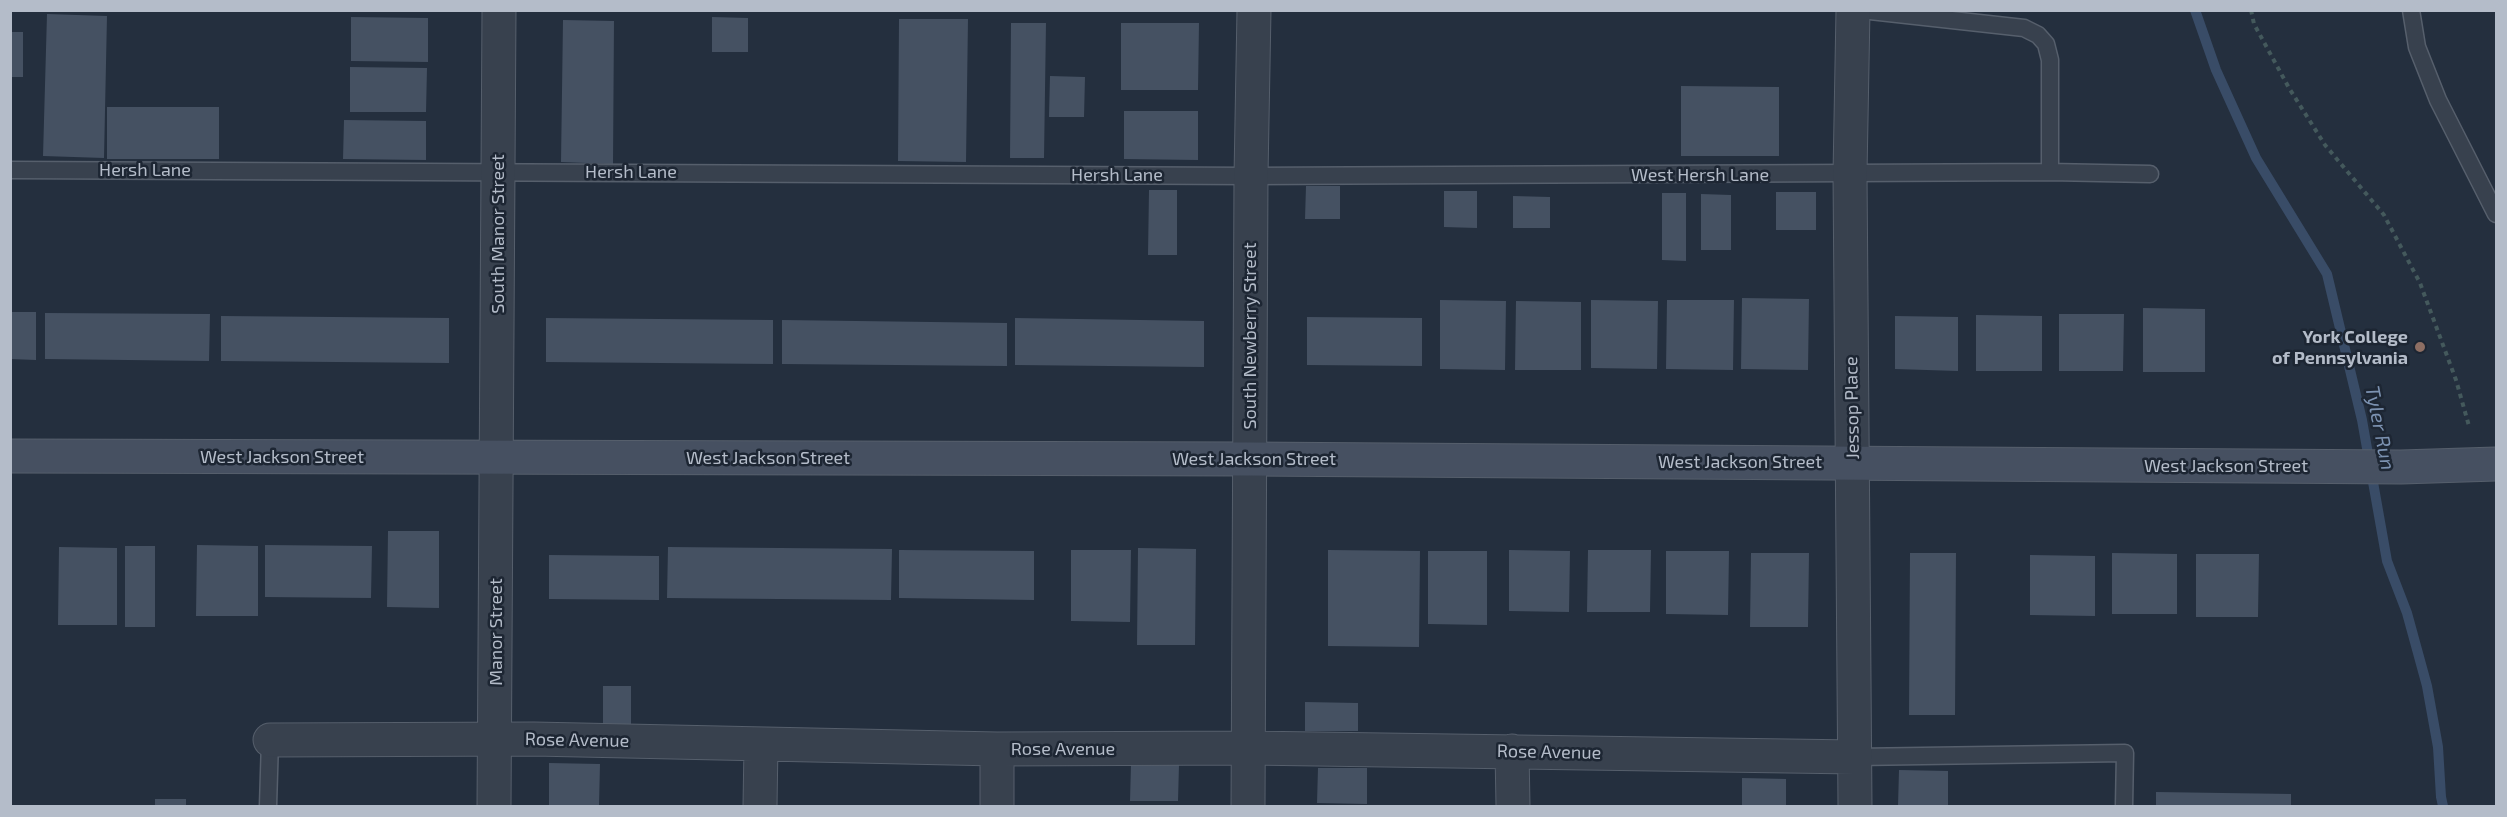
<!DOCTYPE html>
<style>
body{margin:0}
#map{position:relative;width:2507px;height:817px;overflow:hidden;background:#242f3e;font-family:"Exo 2",sans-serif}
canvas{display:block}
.frame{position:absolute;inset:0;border:12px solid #b4bcc9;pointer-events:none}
</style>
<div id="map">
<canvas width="2507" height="817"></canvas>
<div class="frame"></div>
</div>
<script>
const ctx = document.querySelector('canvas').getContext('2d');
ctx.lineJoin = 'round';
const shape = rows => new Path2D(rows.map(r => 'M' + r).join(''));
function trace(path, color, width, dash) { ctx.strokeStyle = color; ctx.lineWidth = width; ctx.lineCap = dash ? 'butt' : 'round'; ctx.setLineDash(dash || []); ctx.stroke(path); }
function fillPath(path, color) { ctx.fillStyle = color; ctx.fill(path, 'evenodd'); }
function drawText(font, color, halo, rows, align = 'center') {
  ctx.font = font + ' "Exo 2",sans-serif'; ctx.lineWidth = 5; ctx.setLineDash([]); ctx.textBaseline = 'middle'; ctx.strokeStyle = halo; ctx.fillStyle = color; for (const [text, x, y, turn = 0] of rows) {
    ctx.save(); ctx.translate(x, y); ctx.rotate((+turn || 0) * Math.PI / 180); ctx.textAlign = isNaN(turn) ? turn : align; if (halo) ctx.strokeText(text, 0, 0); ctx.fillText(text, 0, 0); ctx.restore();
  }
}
trace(shape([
 [2195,10,2216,70,2256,158,2327,274,2362,420,2387,561,2407,613,2427,686,2438,747,2441,797,2443,806]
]), '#394c67', 10);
fillPath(shape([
 [47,14,107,16,104,158,43,156],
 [351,17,428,18,428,62,351,61],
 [712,17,748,18,748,52,712,52],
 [899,19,968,19,966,162,898,161],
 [563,20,614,21,613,164,561,162],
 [1011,23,1046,23,1044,158,1010,158],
 [1121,23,1199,23,1198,90,1121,90],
 [10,32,23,32,23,77,10,77],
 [350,67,427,68,426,112,350,112],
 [1050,76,1085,77,1084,117,1049,117],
 [1681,86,1779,87,1779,156,1681,156],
 [107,107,219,107,219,159,107,159],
 [1124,111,1198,111,1198,160,1124,159],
 [344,120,426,121,426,160,343,159],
 [1306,186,1340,186,1340,219,1305,219],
 [1149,190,1177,190,1177,255,1148,255],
 [1444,191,1477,191,1477,228,1444,227],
 [1776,192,1816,192,1816,230,1776,230],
 [1662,193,1686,193,1686,261,1662,260],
 [1701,194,1731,195,1731,250,1701,250],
 [1513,196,1550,197,1550,228,1513,228],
 [1742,298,1809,299,1808,370,1741,369],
 [1440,300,1506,301,1505,370,1440,369],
 [1591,300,1658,301,1657,369,1591,368],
 [1667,300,1734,300,1733,370,1666,369],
 [1516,301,1581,302,1581,370,1515,370],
 [2143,308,2205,309,2205,372,2143,372],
 [10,312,36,312,36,360,10,359],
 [45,313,210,314,209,361,45,359],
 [2059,314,2124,314,2123,371,2059,371],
 [1976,315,2042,316,2042,371,1976,371],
 [221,316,449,318,449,363,221,361],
 [1895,316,1958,317,1958,371,1895,369],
 [1307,317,1422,318,1422,366,1307,365],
 [546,318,773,320,773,364,546,362],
 [1015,318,1204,321,1204,367,1015,365],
 [782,320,1007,323,1007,366,782,364],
 [388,531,439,531,439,608,387,607],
 [197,545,258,546,258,616,196,616],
 [265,545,372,546,371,598,265,597],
 [125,546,155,546,155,627,125,627],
 [59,547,117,548,117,625,58,625],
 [668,547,892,549,891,600,667,598],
 [1138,548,1196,549,1195,645,1137,645],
 [899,550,1034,551,1034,600,899,598],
 [1071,550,1131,550,1130,622,1071,621],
 [1328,550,1420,551,1419,647,1328,646],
 [1509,550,1570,551,1569,612,1509,611],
 [1588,550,1651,550,1650,612,1587,612],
 [1428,551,1487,551,1487,625,1428,624],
 [1666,551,1729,551,1728,615,1666,614],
 [1751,553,1809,553,1808,627,1750,627],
 [1910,553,1956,553,1955,715,1909,715],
 [2112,553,2177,554,2177,614,2112,614],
 [2196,554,2259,554,2258,617,2196,617],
 [549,555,659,556,659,600,549,599],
 [2030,555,2095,556,2095,616,2030,615],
 [603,686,631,686,631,733,603,733],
 [1305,702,1358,703,1358,731,1305,731],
 [549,763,600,764,599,806,549,806],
 [1131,764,1179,765,1178,801,1130,801],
 [1318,768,1367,768,1367,804,1317,803],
 [1899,770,1948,771,1948,806,1898,806],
 [1742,778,1786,779,1786,806,1742,806],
 [2156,792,2291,794,2291,806,2156,806],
 [155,799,186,799,186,806,155,806]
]), '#455162');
const lane = shape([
 [1861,10,2024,28,2038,35,2046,44,2050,60,2050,172],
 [2411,10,2417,47,2438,100,2496,214],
 [10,170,1251,176,2050,172,2150,174],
 [1855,757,2125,753,2124,806],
 [268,806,270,740]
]);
const street = shape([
 [1853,10,1850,174,1855,806],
 [270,740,534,739,997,749,1249,748,1855,757],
 [997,749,997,806],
 [1512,751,1513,806],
 [494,806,499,10],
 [760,806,761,745],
 [1248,806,1251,176,1254,10]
]);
const secondary = shape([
 [10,456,1249,459,2401,467,2496,464]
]);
trace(lane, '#565f6c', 19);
trace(street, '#565f6c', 35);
trace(secondary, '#565f6c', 35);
trace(shape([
 [2251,10,2254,24,2289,88,2325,145,2384,215,2420,283,2456,380,2469,426]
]), '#44595c', 4, [4.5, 4.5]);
trace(lane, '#38414e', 16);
trace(street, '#38414e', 33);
trace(secondary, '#465061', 33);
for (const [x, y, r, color] of [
 [2420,347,6,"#8d6e63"]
]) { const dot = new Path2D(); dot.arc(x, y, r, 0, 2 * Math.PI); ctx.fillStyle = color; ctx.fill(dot); trace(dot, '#1d2633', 2); }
drawText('18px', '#b4bcc9', '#1d2633', [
 ["Hersh Lane",145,170],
 ["Hersh Lane",631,172],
 ["Hersh Lane",1117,175],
 ["West Hersh Lane",1700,175],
 ["South Manor Street",498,234,-90],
 ["South Newberry Street",1250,336,-90],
 ["Jessop Place",1852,408,-91],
 ["West Jackson Street",282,457],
 ["West Jackson Street",768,458],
 ["West Jackson Street",1254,459],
 ["West Jackson Street",1740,462],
 ["West Jackson Street",2226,466],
 ["Manor Street",496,632,-90],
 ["Rose Avenue",577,740,1],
 ["Rose Avenue",1063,749],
 ["Rose Avenue",1549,752,1]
]);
drawText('bold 18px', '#b4bcc9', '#1d2633', [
 ["York College",2408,337],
 ["of Pennsylvania",2408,358]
], 'right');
drawText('italic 20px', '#7c92b1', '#1d2633', [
 ["Tyler Run",2380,428,79]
]);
</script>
